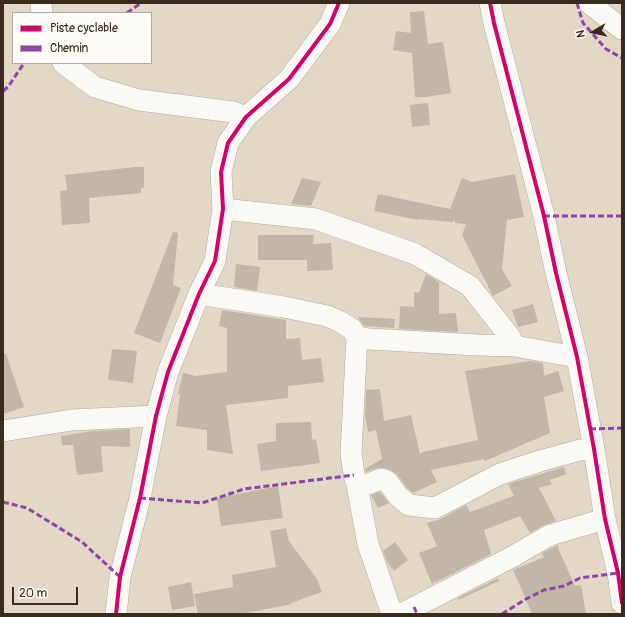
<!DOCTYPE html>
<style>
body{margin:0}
#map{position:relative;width:625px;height:617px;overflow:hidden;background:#e2d8c5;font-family:Pangolin,sans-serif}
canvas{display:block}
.frame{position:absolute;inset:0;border:4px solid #3b2a1e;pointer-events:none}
.legend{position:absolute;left:12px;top:12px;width:140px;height:52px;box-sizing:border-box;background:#fdfcf7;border:1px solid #afa8a0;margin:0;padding:5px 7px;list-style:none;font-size:12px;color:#3b2a1e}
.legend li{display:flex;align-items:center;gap:8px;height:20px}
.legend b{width:20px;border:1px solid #afa8a0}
.north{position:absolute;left:573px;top:12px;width:40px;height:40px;-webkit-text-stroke:3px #fdfcf7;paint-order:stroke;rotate:261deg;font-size:11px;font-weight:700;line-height:16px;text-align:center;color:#3b2a1e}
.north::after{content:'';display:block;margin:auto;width:14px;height:18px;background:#3b2a1e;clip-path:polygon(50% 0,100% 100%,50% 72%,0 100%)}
.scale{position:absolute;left:12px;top:587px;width:66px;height:18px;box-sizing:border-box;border:2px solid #3b2a1e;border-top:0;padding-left:5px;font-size:12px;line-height:14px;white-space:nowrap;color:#3b2a1e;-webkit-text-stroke:3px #fdfcf7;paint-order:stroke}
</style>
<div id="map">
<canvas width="625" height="617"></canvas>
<div class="frame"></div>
<ul class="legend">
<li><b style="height:5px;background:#d6006c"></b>Piste cyclable</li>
<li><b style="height:5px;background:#8e44ad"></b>Chemin</li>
</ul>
<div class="north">N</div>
<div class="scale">20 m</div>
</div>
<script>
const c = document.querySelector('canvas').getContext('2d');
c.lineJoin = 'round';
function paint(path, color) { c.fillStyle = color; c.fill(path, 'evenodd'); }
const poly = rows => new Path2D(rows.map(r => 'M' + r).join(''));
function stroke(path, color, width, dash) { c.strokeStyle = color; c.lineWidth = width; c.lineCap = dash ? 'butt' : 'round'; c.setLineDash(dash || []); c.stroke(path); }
paint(poly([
 [424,11,428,44,443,42,451,93,426,97,415,97,412,53,393,50,396,31,411,33,410,12],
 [428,103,430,125,412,127,410,105],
 [135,167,144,167,144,188,141,188,141,193,89,198,90,223,62,225,60,191,67,190,65,175],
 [515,174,524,217,507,220,502,269,512,286,493,296,462,235,466,224,455,223,454,219,453,222,418,219,418,220,374,211,378,194,450,209,462,178,472,182],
 [302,178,321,182,311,206,291,204],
 [173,232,178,233,173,285,181,288,160,343,134,333],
 [258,235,314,235,313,244,331,243,333,270,307,271,307,260,258,260],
 [236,264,260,267,257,291,234,287],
 [426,274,439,282,439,314,456,313,458,332,399,329,400,306,414,307,414,292,419,293],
 [533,304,538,322,518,327,512,310],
 [222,310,286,320,286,339,300,338,302,360,321,358,324,382,289,386,288,386,288,398,226,405,233,454,207,450,207,430,176,426,180,394,178,394,183,373,195,376,227,372,227,328,219,326],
 [359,317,395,319,394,328,364,326,359,319],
 [112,349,137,351,133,383,108,380],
 [3,354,6,354,24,407,3,414],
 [530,361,543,363,544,376,558,371,564,391,544,397,550,433,485,461,484,459,431,470,437,482,413,493,407,488,397,474,391,470,384,468,377,468,366,472,365,469,382,459,376,430,368,432,365,415,366,390,380,389,384,421,411,415,420,454,423,452,478,440,465,371],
 [311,422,312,440,316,439,320,463,261,471,257,444,276,441,276,423],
 [130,429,130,447,101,446,103,472,77,475,73,445,62,445,61,436,93,431],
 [564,467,566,474,550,480,552,484,539,488,556,521,544,525,530,533,520,516,484,530,491,554,432,584,419,553,437,546,427,523,441,519,466,505,470,512,514,496,508,484],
 [278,486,283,518,221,526,217,498],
 [380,492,389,503,378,508,371,495],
 [286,528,289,541,317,579,322,592,291,603,292,604,240,614,198,614,194,594,233,587,232,575,276,567,270,531],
 [395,542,408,560,394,571,387,562,383,551],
 [558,545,559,547,558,548,575,586,581,585,586,614,532,614,524,595,513,570,544,557,542,553],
 [498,578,499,581,458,600,458,598],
 [191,582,195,606,172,610,168,587]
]), '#c2b7a6');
const minor = poly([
 [41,3,42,13],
 [490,3,494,23,544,216,556,273,577,357,594,449,605,519,618,573,622,603],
 [589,3,622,29],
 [63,63,95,87,139,100,233,112,246,117],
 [223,209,316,219,415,254,470,286,510,337,514,346],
 [199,294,284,307,327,316,339,321,352,329,357,337,369,339,477,345,514,346,577,357],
 [357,337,351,453,354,475,357,485,368,484,381,479,387,481,398,496,409,505,435,508,500,474,540,461,580,450,594,449],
 [3,431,72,420,156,416],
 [357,485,368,544,392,614],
 [116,614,120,577,140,498,156,416,168,372,199,294,215,261,223,209,221,172,228,143,246,117,289,79,330,24,339,3],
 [401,614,510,558,550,535,605,519]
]);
stroke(minor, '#b0a89b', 22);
stroke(minor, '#fbf9f6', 21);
stroke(poly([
 [577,3,583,23,606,49,622,58],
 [127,13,141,3],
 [3,91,8,87,24,63],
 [544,216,622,216],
 [590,429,622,428],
 [140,498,202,503,244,489,354,475],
 [3,502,27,508,82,542,120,577],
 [414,607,417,614],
 [502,614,526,599,544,590,564,586,580,578,618,573]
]), '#8e44ad', 3, [6, 3]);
stroke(poly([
 [490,3,494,23,544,216,556,273,577,357,594,449,605,519,618,573,622,603],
 [116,614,120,577,140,498,156,416,168,372,199,294,215,261,223,209,221,172,228,143,246,117,289,79,330,24,339,3]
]), '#d6006c', 4);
</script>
